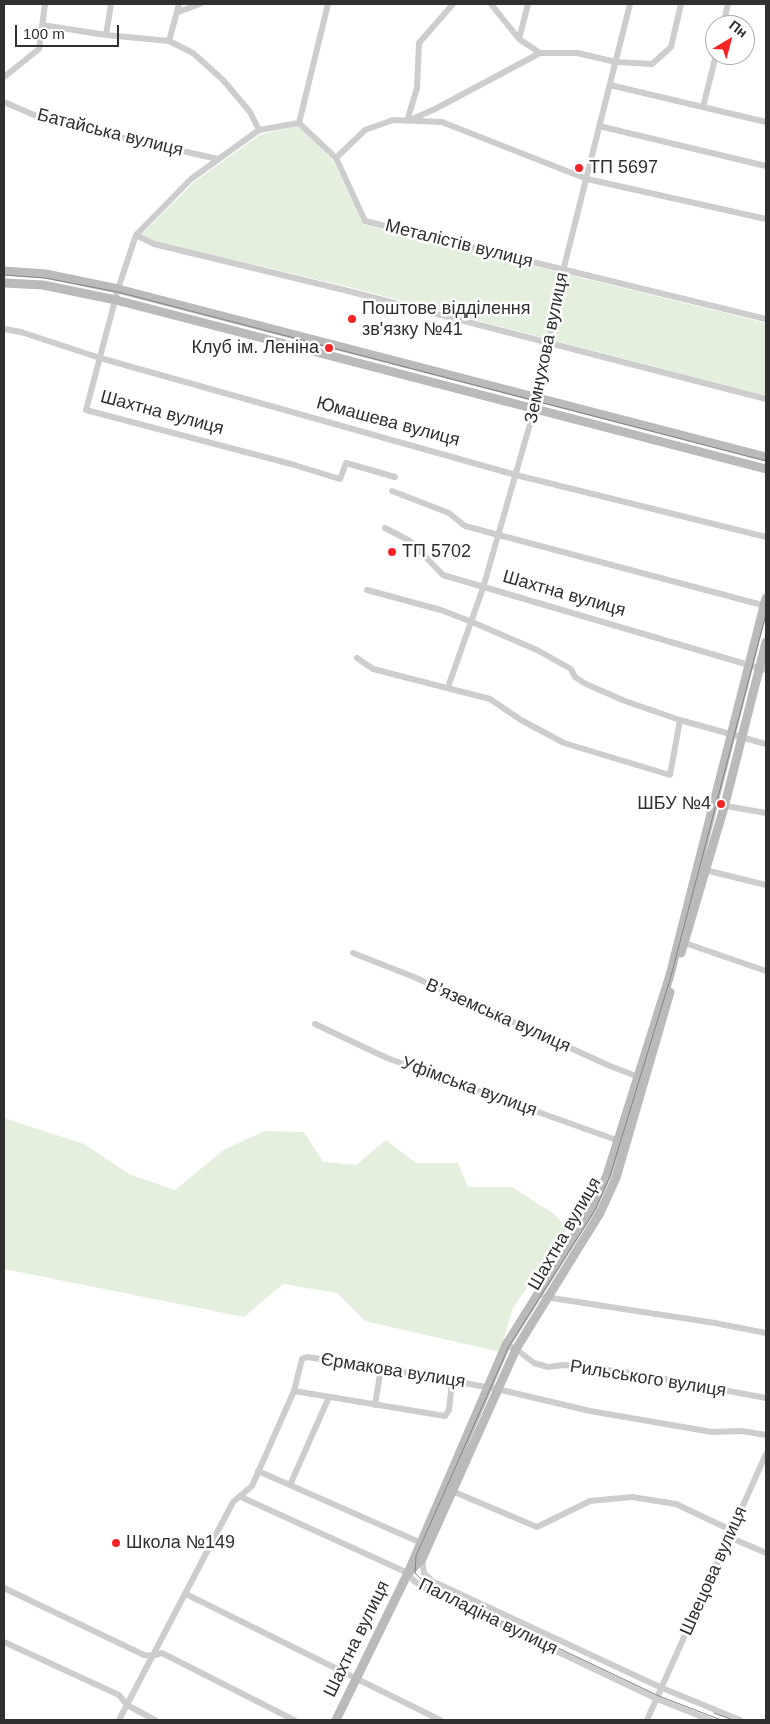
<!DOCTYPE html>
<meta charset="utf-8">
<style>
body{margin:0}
#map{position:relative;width:770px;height:1724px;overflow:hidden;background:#fff;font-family:Helvetica,sans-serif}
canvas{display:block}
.frame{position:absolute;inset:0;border:5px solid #303030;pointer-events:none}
.north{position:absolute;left:705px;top:15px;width:50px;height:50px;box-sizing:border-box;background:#fff;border:1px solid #acacac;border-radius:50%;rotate:37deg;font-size:14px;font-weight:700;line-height:20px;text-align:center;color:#303030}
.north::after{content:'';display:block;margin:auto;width:18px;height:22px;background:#f72325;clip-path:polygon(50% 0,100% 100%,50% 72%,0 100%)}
.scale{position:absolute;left:15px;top:25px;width:104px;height:22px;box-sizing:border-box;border:2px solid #303030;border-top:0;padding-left:6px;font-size:15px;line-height:18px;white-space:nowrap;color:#303030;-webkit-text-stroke:4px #fff;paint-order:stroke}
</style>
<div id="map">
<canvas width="770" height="1724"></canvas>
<div class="frame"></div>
<div class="north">Пн</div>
<div class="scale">100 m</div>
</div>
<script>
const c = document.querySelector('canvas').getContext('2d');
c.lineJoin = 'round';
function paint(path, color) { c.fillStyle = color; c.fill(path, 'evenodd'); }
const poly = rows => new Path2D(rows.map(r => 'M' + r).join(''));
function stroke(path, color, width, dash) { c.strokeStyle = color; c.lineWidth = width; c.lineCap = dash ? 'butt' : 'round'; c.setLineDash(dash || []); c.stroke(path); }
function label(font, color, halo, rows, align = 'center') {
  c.font = font + ' Helvetica,sans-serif'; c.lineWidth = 5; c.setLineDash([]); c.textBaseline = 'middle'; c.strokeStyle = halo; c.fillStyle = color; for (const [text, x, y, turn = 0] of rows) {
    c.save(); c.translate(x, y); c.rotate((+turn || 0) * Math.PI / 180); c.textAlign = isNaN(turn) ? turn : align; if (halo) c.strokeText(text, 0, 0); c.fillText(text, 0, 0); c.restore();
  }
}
paint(poly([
 [298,126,333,160,363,224,766,323,766,396,345,286,156,242,142,234,194,182,261,134],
 [4,1118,84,1144,129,1174,175,1190,225,1149,265,1131,304,1132,323,1162,356,1165,386,1140,416,1163,458,1163,468,1187,512,1187,554,1214,568,1229,513,1308,500,1352,365,1321,337,1293,283,1284,244,1317,4,1269]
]), '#e5efdd');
stroke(poly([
 [491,4,519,39],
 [528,4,519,39,540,53],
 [178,12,200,4],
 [42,25,106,35,169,41,193,53,223,80,250,112,259,130],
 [723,25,728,4],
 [106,35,111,4],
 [169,41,179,4],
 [4,77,39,49,45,4],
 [610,85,766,122],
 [4,102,48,121,218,159],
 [703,107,716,55],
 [407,121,417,88,419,43,453,4],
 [408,121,435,109,540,53,577,53,616,62,652,64,671,47,681,4],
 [299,123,328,4],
 [599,126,766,166],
 [336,158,365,130,393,120,442,122,587,179,766,219],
 [136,235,154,244,344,290,766,399],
 [4,329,21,332,100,358,516,475,766,537],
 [395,477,346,463,340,479,291,464,86,410,118,289,136,235,191,179,259,130,299,123,336,158,365,221,766,319],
 [392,491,449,513,465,526,766,606],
 [385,528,410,541,443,575,766,670],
 [367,590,441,610,472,622,537,650,571,669,575,677,586,684,625,701,680,720,766,744],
 [357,658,373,669,490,699,521,720,564,743,670,775,680,720],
 [448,687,483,588,534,410,563,271,630,4],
 [715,804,766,813],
 [705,870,766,885],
 [682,942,766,971],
 [353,953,414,977,610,1066,641,1078],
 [315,1024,387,1058,622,1142],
 [545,1297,715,1323,766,1333],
 [506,1345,516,1349,534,1363,548,1367,564,1365,632,1373,766,1398],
 [294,1391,445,1416,449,1410,452,1381],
 [375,1405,381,1368],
 [258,1471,419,1542],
 [290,1485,329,1397],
 [452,1491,537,1527,590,1501,632,1497,676,1504,731,1530],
 [241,1497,408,1573,414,1581,428,1590,657,1699,710,1720],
 [729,1537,766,1553],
 [422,1559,424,1573,432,1581,662,1688,740,1720],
 [4,1588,144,1655,153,1656,162,1653,294,1720],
 [186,1594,440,1720],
 [4,1642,119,1695,127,1705,155,1720],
 [119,1720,233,1502,252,1486,294,1391,302,1359,307,1357,381,1368,497,1389,590,1411,712,1432,742,1431,766,1435],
 [647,1720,766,1454]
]), '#cdcdcd', 6);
stroke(poly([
 [4,271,46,274,118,289,766,457],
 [4,283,43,285,116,300,766,469],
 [681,953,725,804,766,642],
 [410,1571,422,1559,516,1349,600,1213,616,1178,670,992],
 [336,1720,408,1573,506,1345,592,1208,607,1175,670,975,766,598]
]), '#bababa', 9);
stroke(poly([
 [4,275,45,278,118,292,766,461],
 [714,1713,733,1720],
 [721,1720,659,1696,428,1586,415,1573,416,1556,509,1346,595,1210,610,1176,671,976,766,614]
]), '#858585', 1);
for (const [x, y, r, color] of [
 [579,168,5,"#f72325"],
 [352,319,5,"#f72325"],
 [329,348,5,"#f72325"],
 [392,552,5,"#f72325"],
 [721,804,5,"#f72325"],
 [116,1543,5,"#f72325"]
]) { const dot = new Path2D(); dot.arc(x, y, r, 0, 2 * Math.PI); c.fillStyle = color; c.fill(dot); stroke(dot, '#fff', 2); }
label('18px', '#303030', '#fff', [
 ["Батайська вулиця",110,133,14],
 ["Металістів вулиця",459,244,14],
 ["Земнухова вулиця",547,348,-78],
 ["Шахтна вулиця",162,413,15],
 ["Юмашева вулиця",388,422,15],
 ["Шахтна вулиця",564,594,16],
 ["В’яземська вулиця",498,1016,24],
 ["Уфімська вулиця",469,1087,20],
 ["Шахтна вулиця",565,1234,-60],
 ["Єрмакова вулиця",393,1371,9],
 ["Рильського вулиця",648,1379,9],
 ["Швецова вулиця",714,1571,-66],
 ["Палладіна вулиця",488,1617,26],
 ["Шахтна вулиця",357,1639,-64]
]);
label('18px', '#303030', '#fff', [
 ["ТП 5697",589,168],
 ["Поштове відділення",362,309],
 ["зв'язку №41",362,330],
 ["Клуб ім. Леніна",319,348,"right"],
 ["ТП 5702",402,552],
 ["ШБУ №4",711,804,"right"],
 ["Школа №149",126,1543]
], 'left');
</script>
